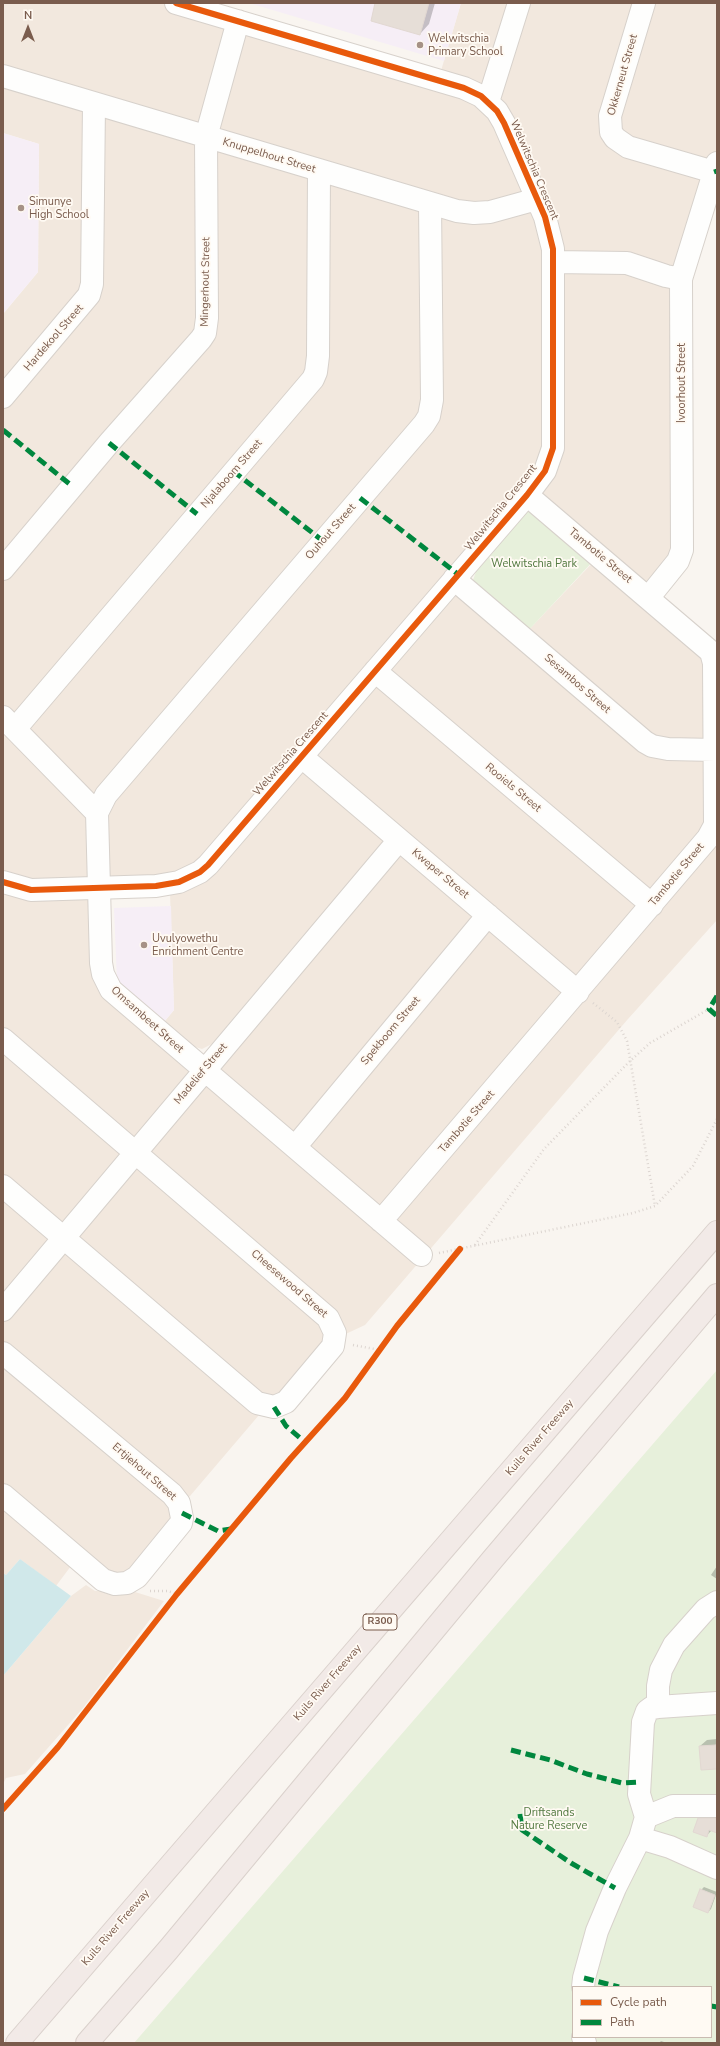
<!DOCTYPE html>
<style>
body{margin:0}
#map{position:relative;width:720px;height:2046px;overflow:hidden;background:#f9f5f0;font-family:"Nunito Sans",sans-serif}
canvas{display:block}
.frame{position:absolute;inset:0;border:4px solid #7a5c4d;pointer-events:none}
.legend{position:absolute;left:572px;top:1986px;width:140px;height:52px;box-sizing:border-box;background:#fffaf3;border:1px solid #cabbb1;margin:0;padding:5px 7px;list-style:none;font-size:12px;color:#7a5c4d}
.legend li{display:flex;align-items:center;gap:8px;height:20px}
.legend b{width:20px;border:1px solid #cabbb1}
.north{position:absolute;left:8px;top:8px;width:40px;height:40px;-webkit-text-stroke:3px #fffaf3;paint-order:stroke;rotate:0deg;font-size:11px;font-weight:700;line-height:16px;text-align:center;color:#7a5c4d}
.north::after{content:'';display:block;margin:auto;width:14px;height:18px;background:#7a5c4d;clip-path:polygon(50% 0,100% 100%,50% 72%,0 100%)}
</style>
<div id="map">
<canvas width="720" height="2046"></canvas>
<div class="frame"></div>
<ul class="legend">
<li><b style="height:5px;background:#e8590c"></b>Cycle path</li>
<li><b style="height:5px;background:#00873e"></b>Path</li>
</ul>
<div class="north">N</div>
</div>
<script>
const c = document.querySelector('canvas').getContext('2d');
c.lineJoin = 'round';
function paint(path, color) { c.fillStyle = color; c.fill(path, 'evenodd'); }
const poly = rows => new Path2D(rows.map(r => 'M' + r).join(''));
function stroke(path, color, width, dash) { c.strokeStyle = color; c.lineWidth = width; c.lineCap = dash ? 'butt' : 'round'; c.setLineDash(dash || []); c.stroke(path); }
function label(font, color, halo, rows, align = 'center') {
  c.font = font + ' "Nunito Sans",sans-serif'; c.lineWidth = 3.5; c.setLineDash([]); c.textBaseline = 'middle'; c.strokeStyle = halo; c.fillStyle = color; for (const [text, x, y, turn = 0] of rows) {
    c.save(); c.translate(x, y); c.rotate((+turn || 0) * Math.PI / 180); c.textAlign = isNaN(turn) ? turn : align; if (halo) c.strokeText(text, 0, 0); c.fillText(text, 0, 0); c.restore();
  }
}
paint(poly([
 [3,3,174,3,438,81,461,3,717,3,717,161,680,280,682,550,648,597,707,648,717,834,717,920,628,1019,365,1325,337,1338,265,1408,190,1496,179,1504,181,1509,121,1584,3,1494,3,314,38,272,39,144,3,133],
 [527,494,599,556,521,638,454,579],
 [199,872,170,893,174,1010,164,1022,192,1046,202,1049,212,1044,307,931,316,938,203,1070,100,963,100,887],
 [3,1505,74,1562,56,1586,20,1559,6,1575,3,1573],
 [86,1585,95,1591,135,1592,164,1601,83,1708,25,1774,6,1778,3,1784,3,1676,71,1596]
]), '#f2e8de');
paint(poly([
 [249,3,461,3,444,61],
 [3,133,39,144,38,272,3,314],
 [171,906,174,1010,164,1022,117,982,114,908]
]), '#f6eef6');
paint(poly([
 [530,511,596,558,526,633,474,584,473,580,477,569,523,513],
 [717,1370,717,2043,134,2043],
 [573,1987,711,1987,711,2037,573,2037]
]), '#e7f0db');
paint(poly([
 [20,1559,71,1596,3,1676,3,1573,6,1575]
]), '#d0e8ea');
paint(poly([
 [376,3,435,3,429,24,420,34],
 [717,1566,717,1579,711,1575],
 [717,1739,717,1768,702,1769,700,1746,707,1740],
 [706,1813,717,1813,717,1832,712,1830,706,1836,699,1819],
 [704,1887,717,1892,711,1909,708,1912,701,1890],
 [661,2041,667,2043,659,2043]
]), '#0003');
const building = poly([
 [375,3,429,3,420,35,371,21,375,3],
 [716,1745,717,1769,701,1770,699,1746,716,1745],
 [698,1818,717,1818,717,1833,709,1830,707,1837,693,1832,698,1818],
 [700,1889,715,1895,708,1913,693,1907,700,1889]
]);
paint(building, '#e6ded7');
stroke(building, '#e2d8d2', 1);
const minor = poly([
 [644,3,610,116,611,132,615,138,628,147,714,172],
 [3,76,457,211,474,213,490,212,537,199],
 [488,102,519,3],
 [554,262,627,263,666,276,681,279],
 [3,397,89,295,92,284,94,104],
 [3,569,109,443,201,339,205,333,207,318,206,137,238,21],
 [454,579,645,742,652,746,668,749,715,750],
 [649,597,678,561,682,550,681,279,717,163],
 [375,671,652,905],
 [3,717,97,813,101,963,103,974,111,990,421,1255],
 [15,729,313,379,316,372,318,356,319,170],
 [302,757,578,992],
 [97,813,106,795,424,424,429,416,432,400,430,203],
 [3,882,31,890,156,886,179,882,200,872,208,865,527,495,545,471,553,448,553,249,545,217,504,123,497,111,481,96,464,88,176,3],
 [3,1039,328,1318,335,1333,333,1346,286,1402,274,1407,257,1403,3,1186],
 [295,1147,488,915],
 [381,1221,708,838,715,825,714,663,711,652,527,495],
 [3,1310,399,840],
 [3,1353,172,1494,179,1503,182,1518,181,1523,137,1577,127,1583,115,1584,103,1580,3,1495],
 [717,1602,706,1609,674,1645,661,1670,658,1686,658,1707,717,1703],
 [646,1817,673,1806,717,1806],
 [640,1838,670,1847,717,1868],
 [583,1987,584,1978,597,1931,615,1888,640,1838,646,1817,639,1794,643,1722,647,1711,651,1708,658,1707],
 [583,2037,585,2043]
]);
const highway = poly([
 [17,2043,717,1232],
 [87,2043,168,1950,492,1560,717,1295]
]);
stroke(minor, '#d7d1cb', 24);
stroke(highway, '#dad1cc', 24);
stroke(poly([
 [593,1003,617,1022,627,1041,655,1206],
 [475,1245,544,1149,629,1062,650,1043,709,1009],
 [439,1253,633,1213,655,1206,693,1166,717,1119],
 [353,1345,380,1350],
 [150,1591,168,1591,177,1594]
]), '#dcd5d0', 2.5, [1, 3]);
stroke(minor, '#fefefd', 22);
stroke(highway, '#f2eae7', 22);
stroke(poly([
 [714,172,717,171],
 [3,430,72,486],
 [109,443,197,514],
 [233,471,323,541],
 [360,498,459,575],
 [717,996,709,1009,717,1016],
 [274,1407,286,1426,305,1442],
 [182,1513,218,1531,231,1529],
 [511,1750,550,1760,587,1774,622,1783,639,1782],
 [520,1814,522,1830,571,1863,615,1888],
 [584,1978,619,1987],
 [711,2006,717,2007]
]), '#00873e', 5, [10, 5]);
stroke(poly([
 [3,882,31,890,156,886,179,882,200,872,208,865,527,495,545,471,553,448,553,249,545,217,504,123,497,111,481,96,464,88,176,3],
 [3,1809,58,1747,177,1594,291,1458,345,1398,397,1326,460,1249]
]), '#e8590c', 6);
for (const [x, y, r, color] of [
 [420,45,4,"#a69286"],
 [21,208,4,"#a69286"],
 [144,945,4,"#a69286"]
]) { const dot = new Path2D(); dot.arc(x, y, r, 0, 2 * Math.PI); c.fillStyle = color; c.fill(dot); stroke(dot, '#fffaf3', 1.5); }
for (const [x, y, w] of [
 [380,1622,34]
]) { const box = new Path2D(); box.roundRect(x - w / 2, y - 8, w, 16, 3); c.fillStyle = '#fffaf3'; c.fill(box); stroke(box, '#7a5c4d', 1); }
label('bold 10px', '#7a5c4d', null, [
 ["R300",380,1622]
]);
label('11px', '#7a5c4d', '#fffaf3', [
 ["Welwitschia",428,39],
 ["Primary School",428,52],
 ["Simunye",29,202],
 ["High School",29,215],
 ["Uvulyowethu",152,939],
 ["Enrichment Centre",152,952]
], 'left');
label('11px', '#7a5c4d', '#fffaf3', [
 ["Okkerneut Street",623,75,-74],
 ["Knuppelhout Street",269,156,17],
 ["Welwitschia Crescent",534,170,67],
 ["Mingerhout Street",206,282,-89],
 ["Hardekool Street",54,338,-49],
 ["Ivoorhout Street",682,383,-90],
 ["Njalaboom Street",232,474,-49],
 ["Welwitschia Crescent",501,508,-51],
 ["Ouhout Street",331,532,-49],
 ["Tambotie Street",600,556,40],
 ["Sesambos Street",577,684,41],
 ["Welwitschia Crescent",291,754,-49],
 ["Rooiels Street",513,788,40],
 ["Kweper Street",440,874,40],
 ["Tambotie Street",677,875,-50],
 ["Omsambeet Street",147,1020,42],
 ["Spekboom Street",391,1031,-50],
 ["Madelief Street",201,1074,-50],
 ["Tambotie Street",467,1122,-49],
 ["Cheesewood Street",289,1284,41],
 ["Kuils River Freeway",540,1438,-49],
 ["Ertjiehout Street",144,1472,41],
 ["Kuils River Freeway",328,1683,-49],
 ["Kuils River Freeway",116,1928,-49]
]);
label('11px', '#537a41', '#fffaf3', [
 ["Welwitschia Park",534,564],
 ["Driftsands",549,1813],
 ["Nature Reserve",549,1826]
]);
</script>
